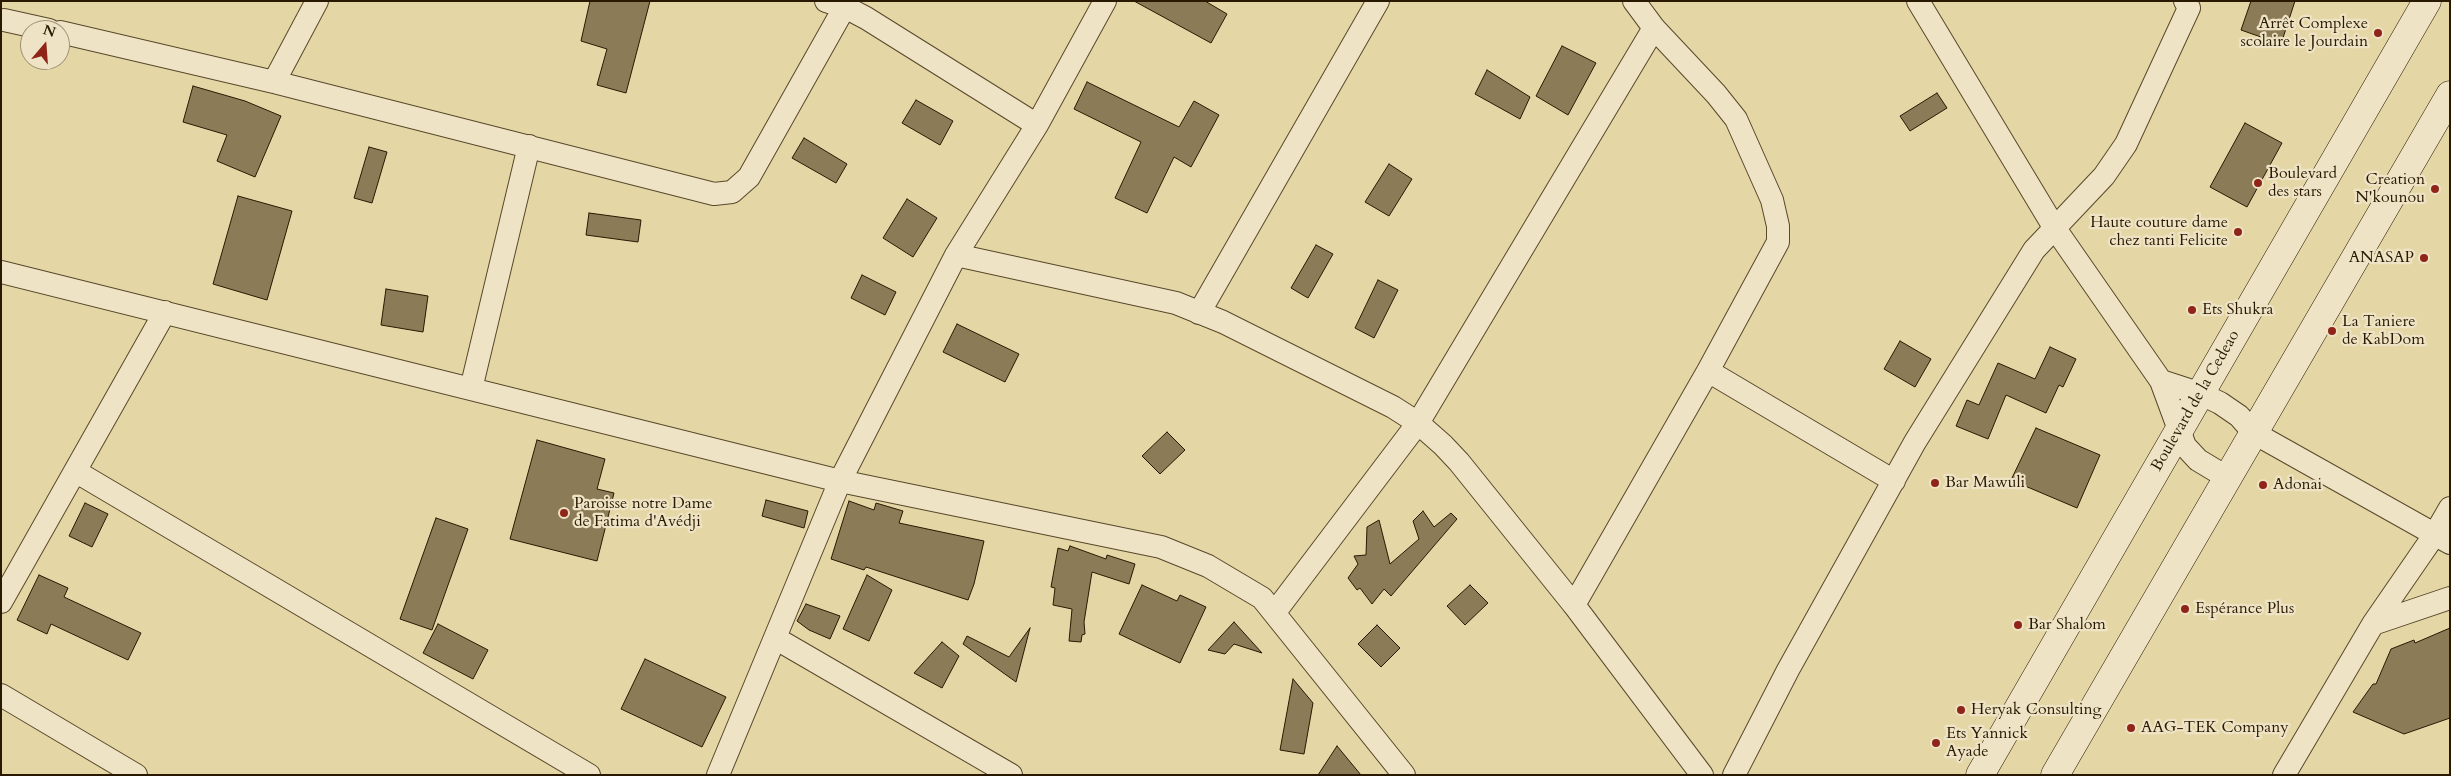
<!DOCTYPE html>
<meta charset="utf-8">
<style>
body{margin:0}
#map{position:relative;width:2451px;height:776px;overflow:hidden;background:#e5d6a6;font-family:Cardo,serif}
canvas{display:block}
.frame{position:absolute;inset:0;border:2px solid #291901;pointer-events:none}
.north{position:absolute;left:20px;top:20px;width:50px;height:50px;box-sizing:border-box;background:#eee4c5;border:1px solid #9f9377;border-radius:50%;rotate:18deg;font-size:14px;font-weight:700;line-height:20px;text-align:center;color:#291901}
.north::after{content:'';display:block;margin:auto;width:18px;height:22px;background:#8f2418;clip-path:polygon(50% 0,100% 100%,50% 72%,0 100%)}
</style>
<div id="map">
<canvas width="2451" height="776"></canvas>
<div class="frame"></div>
<div class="north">N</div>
</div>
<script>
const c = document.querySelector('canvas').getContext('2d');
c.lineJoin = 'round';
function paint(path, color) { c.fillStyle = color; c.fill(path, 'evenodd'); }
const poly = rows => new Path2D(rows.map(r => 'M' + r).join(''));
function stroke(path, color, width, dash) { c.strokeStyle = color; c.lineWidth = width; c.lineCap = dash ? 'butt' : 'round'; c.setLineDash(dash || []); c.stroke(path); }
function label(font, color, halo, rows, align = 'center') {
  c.font = font + ' Cardo,serif'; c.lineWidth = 4.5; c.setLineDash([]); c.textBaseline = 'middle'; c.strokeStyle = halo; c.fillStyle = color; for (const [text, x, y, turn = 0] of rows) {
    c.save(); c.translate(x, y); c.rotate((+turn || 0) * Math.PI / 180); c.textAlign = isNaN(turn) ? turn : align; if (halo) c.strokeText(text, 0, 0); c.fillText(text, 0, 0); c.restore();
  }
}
const building = poly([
 [590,1,650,1,626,93,597,85,607,49,581,41,590,1],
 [1134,1,1205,1,1227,14,1211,43,1134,1],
 [2251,1,2295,1,2281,44,2241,30,2251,1],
 [1562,46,1596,63,1568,115,1536,96,1562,46],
 [1487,70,1530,97,1520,119,1475,94,1487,70],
 [1087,82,1179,127,1194,101,1219,115,1191,167,1174,157,1147,213,1115,198,1141,142,1074,109,1087,82],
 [193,86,245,101,281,116,255,177,217,161,227,135,183,122,193,86],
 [1937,93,1947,108,1910,131,1900,116,1937,93],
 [916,100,953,121,940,145,902,123,916,100],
 [2245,123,2282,143,2247,207,2210,187,2245,123],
 [804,138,847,164,836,183,792,158,804,138],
 [369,147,387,152,372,203,354,198,369,147],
 [1389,164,1412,179,1389,216,1365,202,1389,164],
 [238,196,292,211,267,300,213,284,238,196],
 [907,199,937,218,913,257,883,238,907,199],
 [589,213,641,220,638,242,586,235,589,213],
 [1316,245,1333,254,1308,298,1291,288,1316,245],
 [862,275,896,292,885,315,851,298,862,275],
 [1378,280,1398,290,1374,338,1355,328,1378,280],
 [386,289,428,296,423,332,381,325,386,289],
 [957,324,1019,354,1005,382,943,352,957,324],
 [1900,341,1931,359,1915,387,1884,369,1900,341],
 [2050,347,2076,359,2063,387,2059,385,2046,413,2006,395,1988,439,1956,426,1967,400,1979,405,1998,363,2035,379,2050,347],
 [2036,428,2100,455,2077,508,2011,480,2036,428],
 [1167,432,1185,450,1160,474,1142,456,1167,432],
 [537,440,605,459,597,489,614,493,597,561,510,539,537,440],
 [766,500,808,511,804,528,762,516,766,500],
 [849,501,874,510,876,503,903,511,899,523,984,541,974,584,968,600,866,567,864,570,831,559,849,501],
 [85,503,108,514,92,547,69,536,85,503],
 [1423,511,1434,527,1451,513,1457,519,1391,596,1384,589,1372,604,1360,588,1357,590,1348,578,1358,564,1354,556,1366,555,1367,527,1379,520,1390,564,1419,539,1413,521,1423,511],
 [436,518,468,529,432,630,400,619,436,518],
 [1070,546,1106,559,1107,555,1135,564,1129,584,1092,572,1084,622,1085,634,1082,635,1081,642,1069,641,1072,609,1053,605,1055,588,1051,587,1058,548,1068,551,1070,546],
 [39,575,68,588,64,597,141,633,128,660,51,624,47,634,17,620,39,575],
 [867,575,892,590,869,641,843,629,867,575],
 [1142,585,1177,601,1180,595,1206,607,1180,663,1119,634,1142,585],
 [1470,585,1488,603,1465,625,1447,606,1470,585],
 [806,604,840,616,830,639,809,630,797,621,806,604],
 [1234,622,1262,653,1234,644,1225,654,1208,650,1234,622],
 [438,624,488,650,473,679,423,653,438,624],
 [1377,625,1400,648,1381,667,1358,644,1377,625],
 [1030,628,1016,682,963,644,967,636,1009,657,1030,628],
 [2450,628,2450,718,2404,734,2353,712,2373,684,2376,684,2391,649,2414,640,2415,643,2450,628],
 [942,642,959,656,942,688,914,673,942,642],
 [645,659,726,697,702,747,621,709,645,659],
 [1293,679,1313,703,1304,754,1280,750,1293,679],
 [1337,746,1361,775,1318,775,1337,746]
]);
paint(building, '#8b7b57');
stroke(building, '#291901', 1);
const minor = poly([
 [826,1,845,7,866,18,1037,125],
 [1918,1,2054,227,2161,381,2185,446,2198,460,2228,478],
 [4,20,49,30],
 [60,32,274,82,714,194,732,192,749,177,848,1],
 [274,82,317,1],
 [956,255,1176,303,1223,322,1393,407,1418,423,1443,445,1459,462,1574,605,1702,775],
 [1,272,840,481,1161,547,1208,566,1262,598,1404,775],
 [1199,313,1378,1],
 [1708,371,1894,481],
 [2161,381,2201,394,2220,403,2239,416,2254,433,2450,543],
 [471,389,529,146],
 [75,471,589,775],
 [1,602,165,312],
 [1574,605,1708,371,1778,242,1778,226,1772,200,1736,119,1716,94,1654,28,1634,1],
 [1275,612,1418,423,1654,28],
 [2373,624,2435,534,2450,508],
 [775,638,1011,775],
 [1,695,136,775],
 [718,775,840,481,956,255,1037,125,1105,1],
 [1734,775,1788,670,1915,442,2034,250,2104,176,2126,144,2189,8,2185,1],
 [2284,775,2373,624,2450,598]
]);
const secondary = poly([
 [1980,775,2427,1],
 [2055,775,2450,95]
]);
stroke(minor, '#58482a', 24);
stroke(secondary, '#291901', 29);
stroke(minor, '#eee4c5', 22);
stroke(secondary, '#eee4c5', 28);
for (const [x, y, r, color] of [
 [2378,33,5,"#8f2418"],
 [2258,183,5,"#8f2418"],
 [2435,189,5,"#8f2418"],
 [2238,232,5,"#8f2418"],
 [2424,258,5,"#8f2418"],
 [2192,310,5,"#8f2418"],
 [2332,331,5,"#8f2418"],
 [1935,483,5,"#8f2418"],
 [2263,485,5,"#8f2418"],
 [564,513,5,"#8f2418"],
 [2185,609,5,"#8f2418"],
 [2018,625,5,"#8f2418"],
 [1961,710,5,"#8f2418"],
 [2131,728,5,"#8f2418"],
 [1936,743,5,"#8f2418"]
]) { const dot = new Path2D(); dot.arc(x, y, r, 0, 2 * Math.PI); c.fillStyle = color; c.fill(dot); stroke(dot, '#eee4c5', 2); }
label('16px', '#291901', '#eee4c5', [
 ["Arrêt Complexe",2368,24,"right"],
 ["scolaire le Jourdain",2368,42,"right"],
 ["Boulevard",2268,174],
 ["des stars",2268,192],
 ["Creation",2425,180,"right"],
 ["N'kounou",2425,198,"right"],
 ["Haute couture dame",2228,223,"right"],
 ["chez tanti Felicite",2228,241,"right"],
 ["ANASAP",2414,258,"right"],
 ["Ets Shukra",2202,310],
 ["La Taniere",2342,322],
 ["de KabDom",2342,340],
 ["Bar Mawuli",1945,483],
 ["Adonai",2273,485],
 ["Paroisse notre Dame",574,504],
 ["de Fatima d'Avédji",574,522],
 ["Espérance Plus",2195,609],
 ["Bar Shalom",2028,625],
 ["Heryak Consulting",1971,710],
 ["AAG-TEK Company",2141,728],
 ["Ets Yannick",1946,734],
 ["Ayade",1946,752]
], 'left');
label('16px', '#291901', '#eee4c5', [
 ["Boulevard de la Cedeao",2196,401,-60]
]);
</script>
